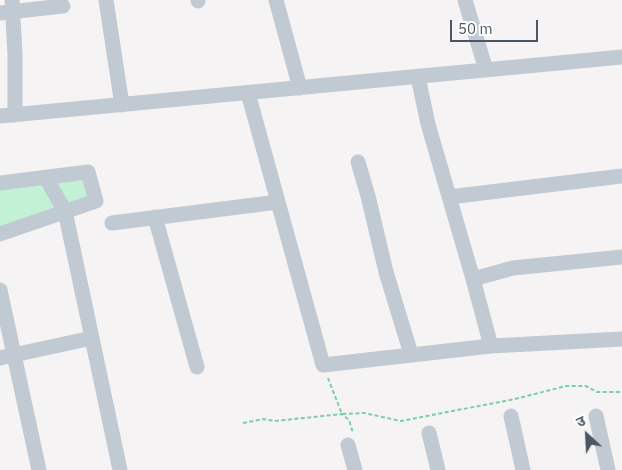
<!DOCTYPE html>
<meta charset="utf-8">
<style>
body{margin:0}
#map{position:relative;width:622px;height:470px;overflow:hidden;background:#f5f3f3;font-family:"IBM Plex Sans","Noto Sans Devanagari",sans-serif}
canvas{display:block}
.north{position:absolute;left:562px;top:410px;width:50px;height:50px;-webkit-text-stroke:4px #fff;paint-order:stroke;rotate:335deg;font-size:14px;font-weight:700;line-height:20px;text-align:center;color:#4a5661}
.north::after{content:'';display:block;margin:auto;width:18px;height:22px;background:#4a5661;clip-path:polygon(50% 0,100% 100%,50% 72%,0 100%)}
.scale{position:absolute;left:450px;top:20px;width:88px;height:22px;box-sizing:border-box;border:2px solid #4a5661;border-top:0;padding-left:6px;font-size:15px;line-height:18px;white-space:nowrap;color:#4a5661;-webkit-text-stroke:4px #fff;paint-order:stroke}
</style>
<div id="map">
<canvas width="622" height="470"></canvas>
<div class="north">उ</div>
<div class="scale">50 m</div>
</div>
<script>
const c = document.querySelector('canvas').getContext('2d');
c.lineJoin = 'round';
function paint(path, color) { c.fillStyle = color; c.fill(path, 'evenodd'); }
const poly = rows => new Path2D(rows.map(r => 'M' + r).join(''));
function stroke(path, color, width, dash) { c.strokeStyle = color; c.lineWidth = width; c.lineCap = dash ? 'butt' : 'round'; c.setLineDash(dash || []); c.stroke(path); }
paint(poly([
 [85,176,91,201,0,230,0,186]
]), '#c3f1d5');
stroke(poly([
 [328,378,342,414,364,413,401,421,515,399,566,386,586,386,597,392,622,392],
 [243,423,263,419,275,421,342,414,349,420,353,433]
]), '#7ad0a6', 2, [4, 2.5]);
stroke(poly([
 [12,0,15,55,15,115],
 [106,0,122,105],
 [198,0,198,1],
 [276,0,300,88],
 [465,0,486,70],
 [0,13,63,6],
 [418,77,428,124,473,279,491,346],
 [248,93,323,365,491,346,622,339],
 [0,116,622,57],
 [358,162,368,196,386,272,411,354],
 [46,178,65,211,120,470],
 [0,183,88,172,96,201,0,234],
 [449,197,622,176],
 [155,217,197,367],
 [112,223,278,202],
 [473,279,513,268,622,257],
 [0,290,39,470],
 [0,358,92,338],
 [511,416,523,470],
 [596,416,608,470],
 [429,433,438,470],
 [348,445,355,470]
]), '#c1cad2', 15);
</script>
